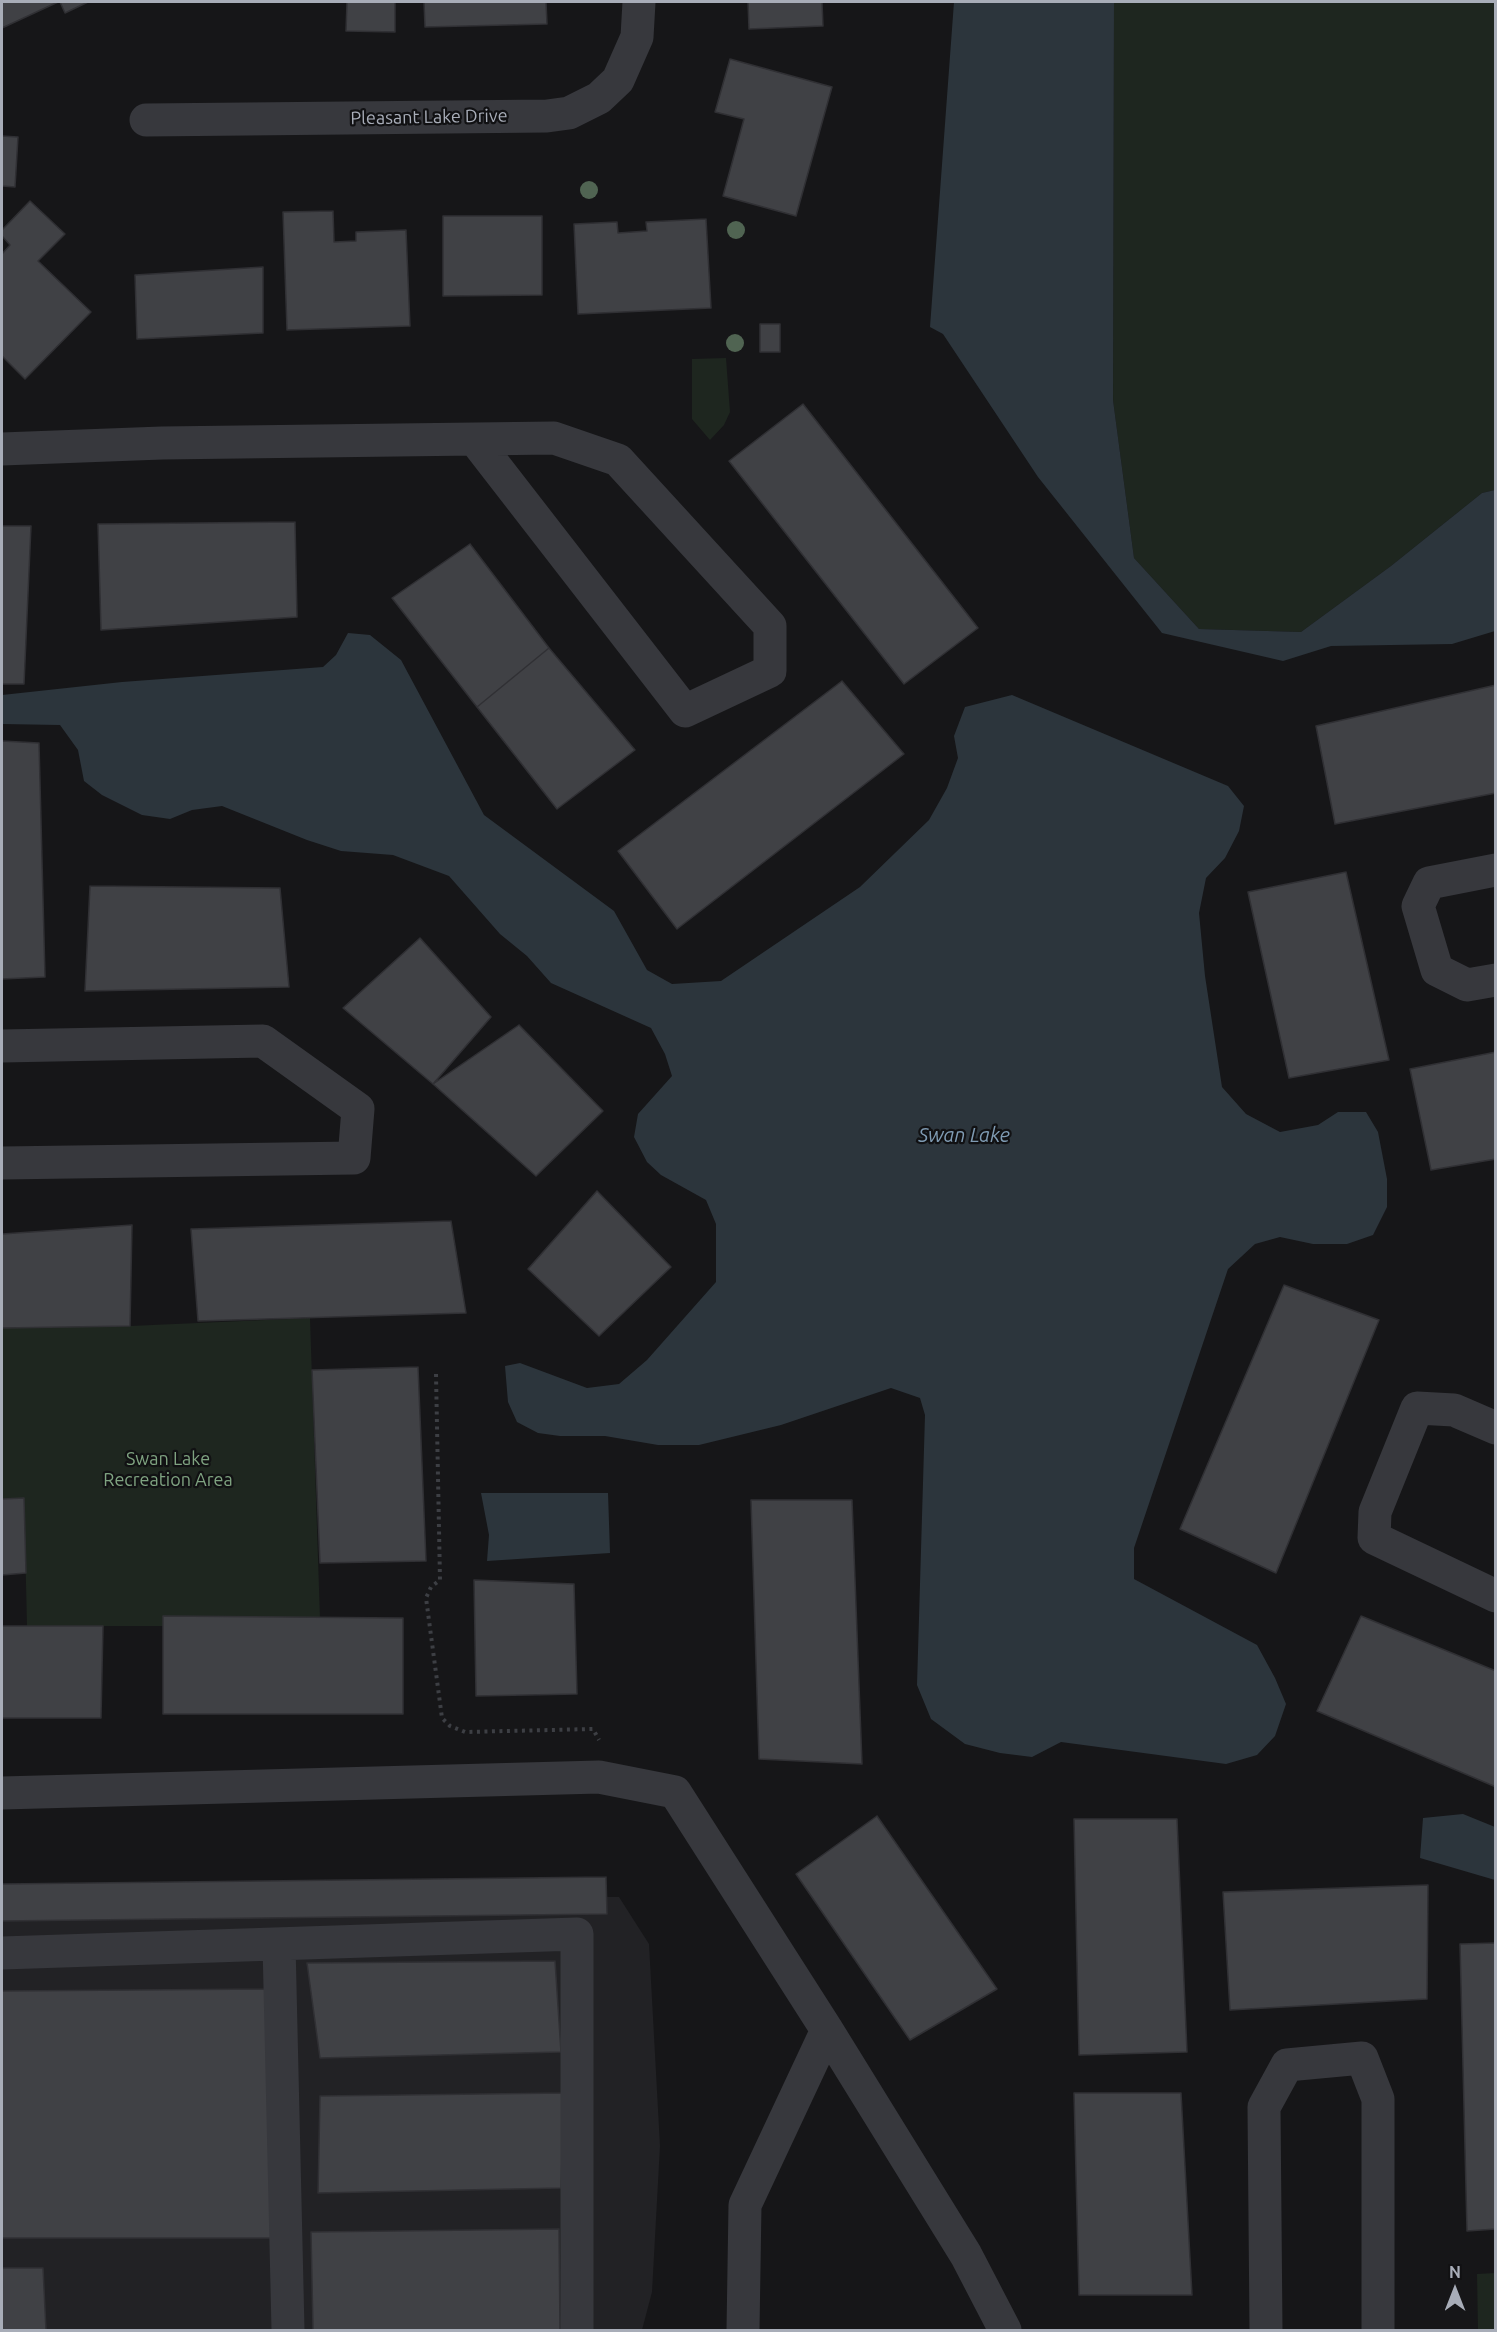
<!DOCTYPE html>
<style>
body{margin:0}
#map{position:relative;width:1497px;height:2332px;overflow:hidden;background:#161618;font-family:Ubuntu,sans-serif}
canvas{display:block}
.frame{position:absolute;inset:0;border:3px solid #a8adb8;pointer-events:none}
.north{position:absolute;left:1425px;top:2260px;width:60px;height:60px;-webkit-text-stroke:4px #111113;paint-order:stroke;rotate:0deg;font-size:16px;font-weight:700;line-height:24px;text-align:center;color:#a8adb8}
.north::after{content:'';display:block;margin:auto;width:21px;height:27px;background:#a8adb8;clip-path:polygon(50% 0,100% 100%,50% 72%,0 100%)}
</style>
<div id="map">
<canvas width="1497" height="2332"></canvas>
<div class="frame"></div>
<div class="north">N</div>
</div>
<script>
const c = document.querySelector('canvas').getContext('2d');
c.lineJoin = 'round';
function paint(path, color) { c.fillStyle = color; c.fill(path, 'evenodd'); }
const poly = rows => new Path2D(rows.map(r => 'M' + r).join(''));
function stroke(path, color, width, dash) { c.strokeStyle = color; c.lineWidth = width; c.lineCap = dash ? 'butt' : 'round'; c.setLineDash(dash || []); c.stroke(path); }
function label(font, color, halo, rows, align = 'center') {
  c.font = font + ' Ubuntu,sans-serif'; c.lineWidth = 4.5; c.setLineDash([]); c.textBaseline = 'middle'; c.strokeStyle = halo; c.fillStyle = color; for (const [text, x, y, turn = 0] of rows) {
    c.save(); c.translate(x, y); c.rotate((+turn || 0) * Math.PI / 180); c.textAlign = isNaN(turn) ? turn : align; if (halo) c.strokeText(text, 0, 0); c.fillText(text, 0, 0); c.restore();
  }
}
paint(poly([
 [2,1897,619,1897,649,1944,660,2146,652,2292,642,2330,2,2330]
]), '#222225');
paint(poly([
 [1114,2,1495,2,1495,490,1482,493,1391,566,1301,632,1199,629,1134,558,1113,400],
 [726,358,730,412,724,425,710,440,692,419,692,359],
 [310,1318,320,1618,164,1616,163,1626,27,1626,24,1498,2,1499,2,1328,130,1326],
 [1495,2273,1495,2330,1478,2330,1477,2274]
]), '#1e261f');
paint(poly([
 [954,2,1114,2,1113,400,1134,558,1199,629,1301,632,1391,566,1482,493,1495,490,1495,631,1452,644,1331,646,1283,661,1162,633,1038,477,943,334,930,327],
 [348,633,370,635,401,660,484,815,614,911,647,970,672,984,721,981,860,887,929,820,947,788,958,758,954,736,965,707,1012,695,1228,786,1244,806,1239,831,1225,858,1206,878,1199,913,1205,976,1222,1087,1246,1114,1280,1132,1318,1125,1338,1112,1366,1112,1378,1132,1387,1179,1387,1207,1373,1235,1347,1244,1313,1244,1280,1237,1255,1244,1228,1269,1134,1548,1134,1579,1257,1645,1275,1678,1286,1704,1275,1736,1257,1755,1226,1764,1061,1742,1032,1757,1000,1753,965,1744,931,1719,917,1685,925,1415,920,1398,891,1388,781,1425,699,1445,658,1445,605,1436,560,1436,538,1433,517,1422,508,1402,505,1366,520,1363,587,1388,619,1384,647,1360,716,1282,716,1224,706,1200,661,1175,647,1162,634,1137,638,1114,672,1076,665,1054,651,1028,551,983,527,956,500,934,449,876,393,855,341,851,307,840,222,806,192,810,170,819,142,815,102,795,84,781,78,750,60,725,2,724,2,695,122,682,323,667,336,655],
 [481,1493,608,1493,610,1553,487,1561,489,1535],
 [1463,1814,1495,1827,1495,1880,1420,1858,1423,1818]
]), '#2c353c');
const building = poly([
 [2,2,58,2,2,28,2,2],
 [60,2,88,2,65,13,60,2],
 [347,2,395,2,395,32,346,31,347,2],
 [424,2,546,2,547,24,425,27,424,2],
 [748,2,822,2,823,26,749,29,748,2],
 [730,59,832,87,796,216,723,196,744,119,715,112,730,59],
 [2,136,18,137,15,187,2,186,2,136],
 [30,201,65,234,38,261,91,312,25,379,2,356,2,254,10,245,2,236,2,230,30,201],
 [333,211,334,242,356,241,356,232,406,230,410,326,287,330,283,212,333,211],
 [443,216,542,216,542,295,443,296,443,216],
 [706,219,711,308,578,314,574,224,617,222,618,233,647,231,646,222,706,219],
 [263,267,263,333,137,339,135,275,263,267],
 [760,324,780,324,780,352,760,352,760,324],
 [803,404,978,628,904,684,729,461,803,404],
 [295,522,297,617,101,630,98,524,295,522],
 [2,526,31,526,24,684,2,684,2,526],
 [470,544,549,648,477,707,392,598,470,544],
 [549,648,635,750,557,809,477,707,549,648],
 [842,681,904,754,677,929,618,851,842,681],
 [1496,685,1496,793,1335,824,1316,726,1496,685],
 [2,741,39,743,45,977,2,979,2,741],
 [1346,872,1389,1060,1289,1078,1248,892,1346,872],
 [90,886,280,888,289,987,85,991,90,886],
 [420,938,491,1017,433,1084,343,1008,420,938],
 [519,1025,603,1111,536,1176,433,1084,519,1025],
 [1496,1052,1496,1159,1431,1170,1410,1069,1496,1052],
 [597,1191,671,1267,599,1336,528,1269,597,1191],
 [451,1221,466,1313,198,1321,191,1229,451,1221],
 [132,1225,130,1326,2,1328,2,1234,132,1225],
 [1284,1285,1379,1320,1276,1573,1180,1529,1284,1285],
 [418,1367,426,1561,320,1563,312,1370,418,1367],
 [24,1498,26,1573,2,1575,2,1499,24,1498],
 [751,1500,852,1500,862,1764,759,1759,751,1500],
 [474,1580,574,1584,577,1694,476,1696,474,1580],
 [163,1616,403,1618,403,1714,163,1714,163,1616],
 [1361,1616,1496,1671,1496,1787,1317,1711,1361,1616],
 [2,1626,103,1626,101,1718,2,1718,2,1626],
 [877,1816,997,1989,910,2040,796,1874,877,1816],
 [1074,1819,1177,1819,1187,2052,1079,2055,1074,1819],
 [606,1877,607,1914,2,1921,2,1884,606,1877],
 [1428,1885,1427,1999,1230,2010,1223,1892,1428,1885],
 [1496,1943,1496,2229,1467,2231,1460,1944,1496,1943],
 [555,1961,561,2052,320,2058,307,1963,555,1961],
 [267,1989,274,2238,2,2238,2,1991,267,1989],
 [564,2093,561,2188,318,2193,320,2096,564,2093],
 [1074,2093,1181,2093,1192,2295,1079,2295,1074,2093],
 [559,2229,560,2330,313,2330,311,2232,559,2229],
 [2,2268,43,2268,46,2330,2,2330,2,2268]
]);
paint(building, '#404145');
stroke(building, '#303034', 1.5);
stroke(poly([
 [436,1374,440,1580,431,1587,426,1598,442,1718,450,1726,465,1732,593,1729,599,1740]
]), '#3d3f44', 4, [3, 4.5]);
stroke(poly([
 [146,120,547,116,569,113,599,98,618,80,637,37,639,2],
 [2,449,162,443,554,438,618,460,770,626,770,671,685,711,475,440],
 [1496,870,1429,883,1418,906,1437,970,1467,985,1496,980],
 [2,1046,263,1041,358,1109,354,1158,2,1163],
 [1496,1428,1454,1410,1417,1408,1375,1512,1374,1538,1496,1596],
 [2,1793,599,1777,675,1792,827,2030],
 [279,1944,288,2330],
 [2,1953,577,1934,577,2330],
 [743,2330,745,2205,827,2030,966,2255,1005,2330],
 [1266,2330,1264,2107,1287,2065,1362,2058,1378,2099,1378,2330]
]), '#37383d', 33);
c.fillStyle = '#506452';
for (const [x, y] of [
 [589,190],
 [736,230],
 [735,343]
]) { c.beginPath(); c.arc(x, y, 9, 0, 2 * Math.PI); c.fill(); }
label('18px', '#a8adb8', '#111113', [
 ["Pleasant Lake Drive",429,117,-1]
]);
label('18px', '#7fa381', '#111113', [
 ["Swan Lake",168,1459],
 ["Recreation Area",168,1480]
]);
label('italic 20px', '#7f9bb3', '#111113', [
 ["Swan Lake",964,1135]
]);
</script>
